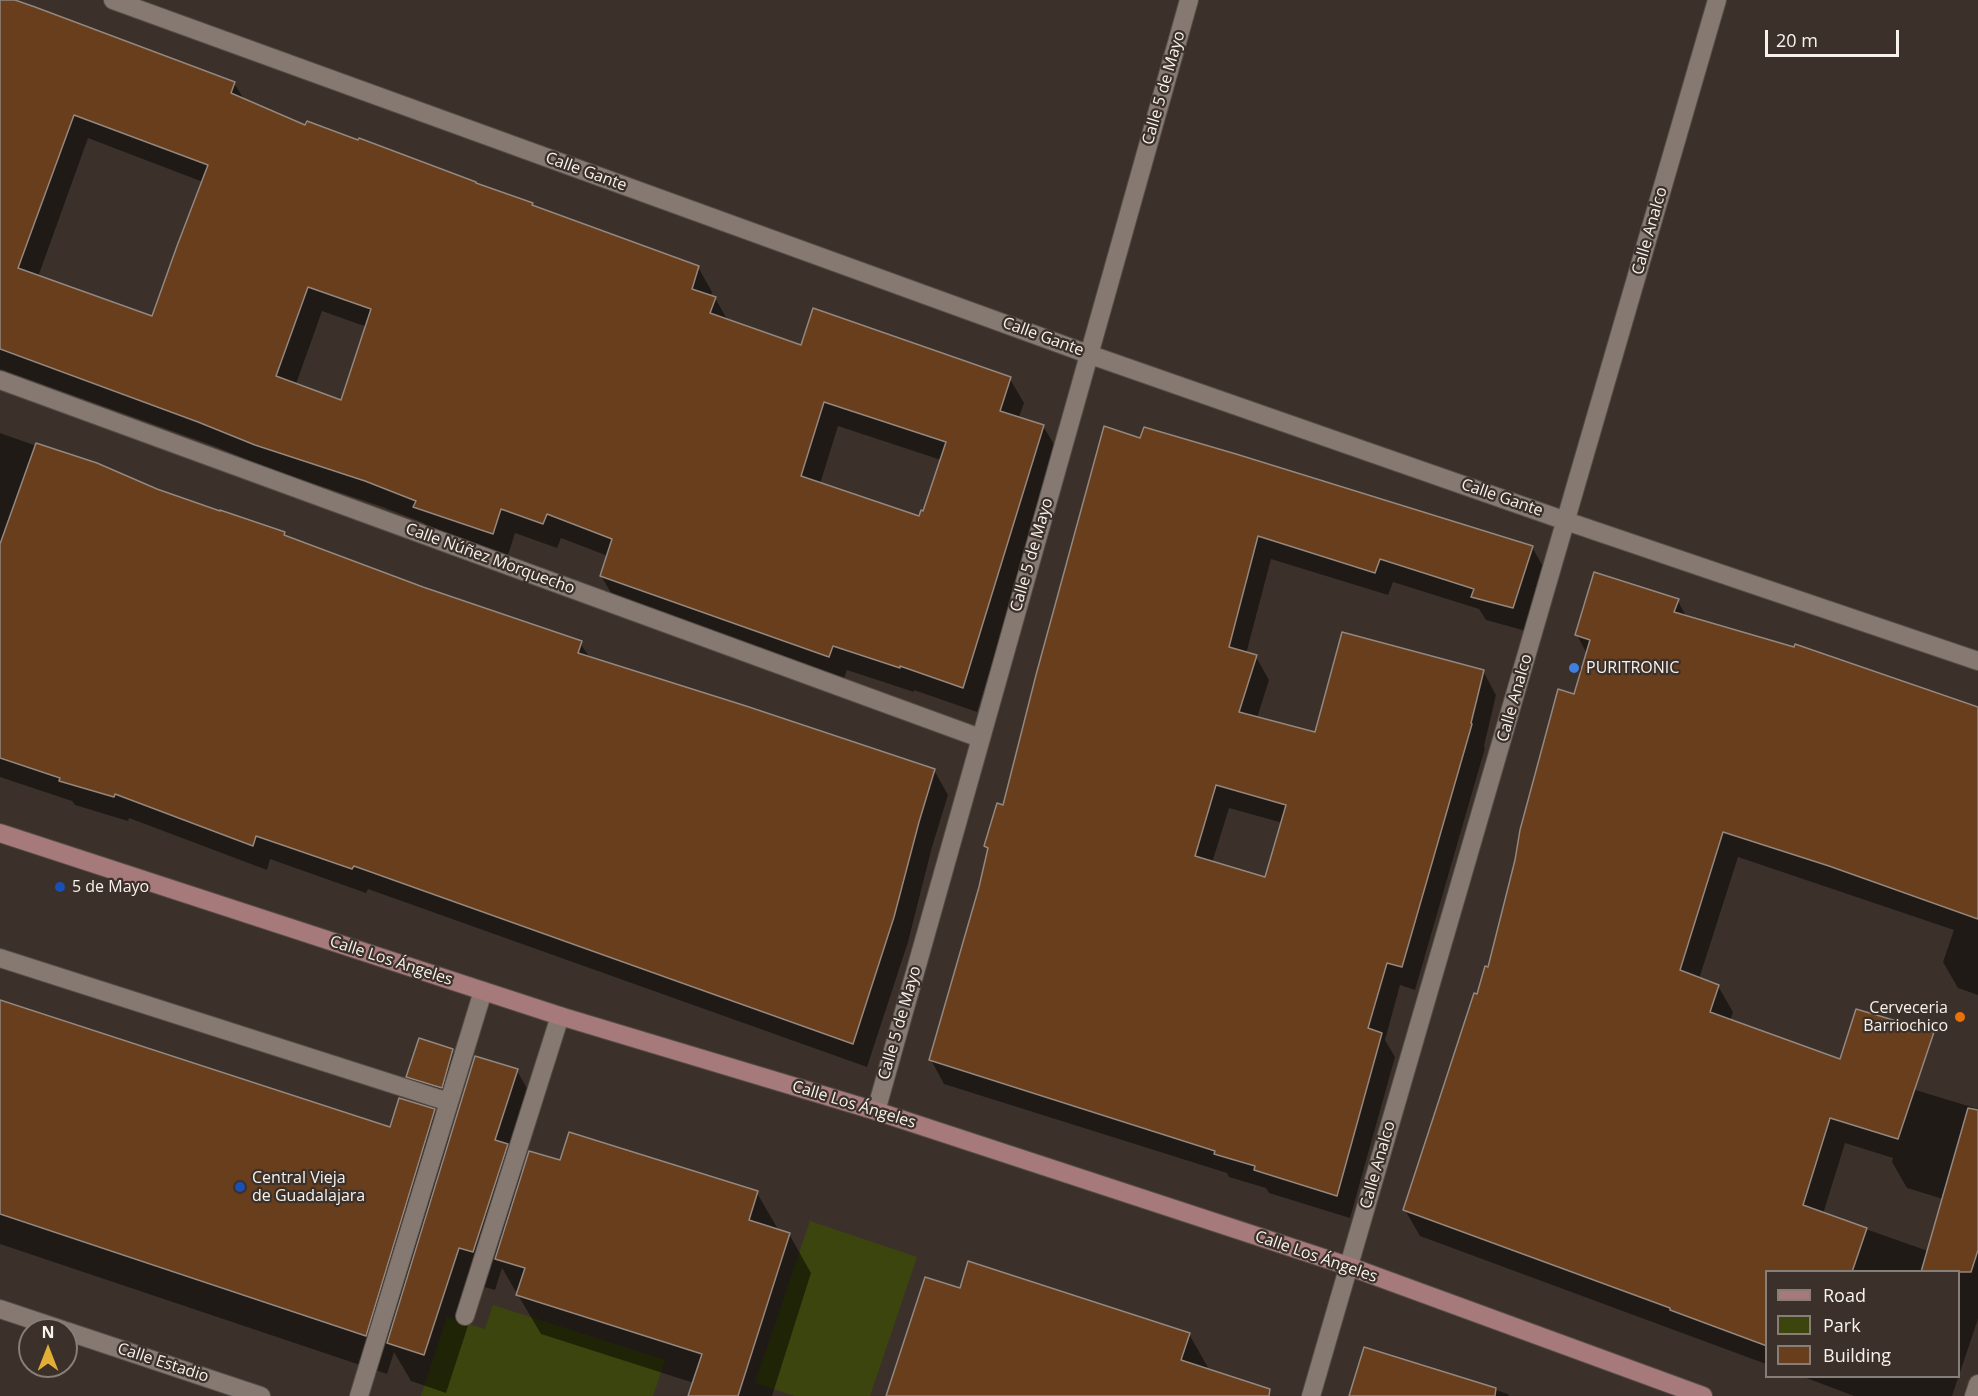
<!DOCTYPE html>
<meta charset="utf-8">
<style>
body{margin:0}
#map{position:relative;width:1978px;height:1396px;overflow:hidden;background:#3b312a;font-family:"Open Sans",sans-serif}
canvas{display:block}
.legend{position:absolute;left:1765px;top:1270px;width:195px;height:108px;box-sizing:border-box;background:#3b312a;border:2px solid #877e78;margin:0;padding:8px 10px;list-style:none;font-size:18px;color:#f8f2ed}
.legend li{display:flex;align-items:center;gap:12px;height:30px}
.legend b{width:30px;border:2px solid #877e78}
.north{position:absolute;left:18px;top:1318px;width:60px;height:60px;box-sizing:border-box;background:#3b312a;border:2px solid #877e78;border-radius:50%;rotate:0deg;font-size:16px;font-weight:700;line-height:24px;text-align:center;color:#f8f2ed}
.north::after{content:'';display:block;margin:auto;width:21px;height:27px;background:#e3ae35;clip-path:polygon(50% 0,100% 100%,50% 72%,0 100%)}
.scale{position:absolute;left:1765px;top:30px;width:134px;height:27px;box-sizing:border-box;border:3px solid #f8f2ed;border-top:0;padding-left:8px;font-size:18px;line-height:21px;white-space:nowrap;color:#f8f2ed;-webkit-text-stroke:4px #3b312a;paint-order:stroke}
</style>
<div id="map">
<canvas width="1978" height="1396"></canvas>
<ul class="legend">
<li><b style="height:8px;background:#a6797b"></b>Road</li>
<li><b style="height:16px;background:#3d450e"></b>Park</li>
<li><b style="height:16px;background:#683e1c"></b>Building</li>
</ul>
<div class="north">N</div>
<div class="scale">20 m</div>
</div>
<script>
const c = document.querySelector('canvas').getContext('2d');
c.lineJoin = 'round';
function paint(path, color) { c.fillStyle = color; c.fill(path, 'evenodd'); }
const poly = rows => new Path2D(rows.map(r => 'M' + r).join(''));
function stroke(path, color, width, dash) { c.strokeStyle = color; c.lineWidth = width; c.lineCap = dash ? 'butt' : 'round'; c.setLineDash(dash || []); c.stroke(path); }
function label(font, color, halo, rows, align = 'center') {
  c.font = font + ' "Open Sans",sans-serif'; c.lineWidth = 4.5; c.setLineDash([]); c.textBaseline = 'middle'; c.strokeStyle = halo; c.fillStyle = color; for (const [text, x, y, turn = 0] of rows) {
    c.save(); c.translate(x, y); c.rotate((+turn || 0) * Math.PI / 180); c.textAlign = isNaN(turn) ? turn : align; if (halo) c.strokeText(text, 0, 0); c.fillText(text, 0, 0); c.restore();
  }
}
paint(poly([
 [810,1221,917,1257,870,1396,795,1396,755,1383],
 [493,1305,665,1360,653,1396,421,1396,447,1317,485,1329]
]), '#3d450e');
paint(poly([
 [0,0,11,0,234,83,245,101,306,127,532,204,534,207,698,267,712,292,711,297,715,298,728,321,802,347,1010,379,1024,403,1019,417,1043,426,1058,451,977,712,914,690,914,692,847,670,843,681,616,601,601,576,608,556,561,538,557,548,515,533,507,558,429,532,424,523,380,506,270,469,214,446,0,369],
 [88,138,203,182,153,318,38,277],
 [322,311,367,327,342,402,296,384],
 [838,426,941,460,924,513,920,518,820,484],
 [0,433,284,534,286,538,422,588,580,643,590,658,934,770,948,795,932,847,908,942,867,1067,368,889,366,893,270,859,267,870,129,818,128,821,75,805,72,801,0,777],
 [1141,440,1532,547,1545,570,1526,631,1486,620,1479,609,1393,582,1388,595,1271,559,1246,654,1256,657,1269,680,1257,718,1316,734,1483,671,1496,695,1484,746,1485,748,1415,990,1400,985,1385,1040,1395,1057,1350,1218,1269,1193,1266,1188,1229,1177,1227,1173,944,1084,931,1060,989,852,986,846,1004,807],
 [1229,808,1283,823,1266,879,1212,863],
 [1678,601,1687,618,1978,709,1978,995,1958,988,1943,962,1954,930,1738,857,1699,979,1718,986,1733,1012,1730,1021,1804,1056,1978,1109,1978,1319,1952,1396,1854,1396,1801,1376,1958,1376,1958,1272,1766,1272,1766,1364,1420,1236,1405,1210,1478,995,1489,969,1575,696,1587,654,1577,635],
 [1845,1143,1893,1158,1892,1162,1907,1188,1943,1199,1928,1251,1823,1214],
 [0,1002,391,1129,434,1111,451,1140,517,1071,539,1109,520,1168,523,1174,561,1162,757,1193,779,1231,789,1234,811,1273,772,1396,690,1396,694,1383,541,1334,502,1268,495,1290,481,1286,446,1393,411,1381,394,1352,387,1374,0,1244],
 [452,1050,458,1060,447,1097,414,1086,408,1076],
 [961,1290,1189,1334,1210,1371,1228,1396,887,1396],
 [1365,1348,1508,1394,1509,1396,1351,1396]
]), '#0007');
const building = poly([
 [0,0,15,0,35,7,235,82,231,93,305,125,307,121,358,140,359,138,476,182,476,183,533,203,532,205,699,266,692,289,716,297,710,313,801,345,813,308,1011,377,1000,411,1044,425,963,688,900,666,900,668,833,646,829,657,600,576,612,539,547,514,543,524,501,509,493,534,413,507,416,501,365,481,255,445,198,422,0,349,0,0],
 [74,115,208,165,177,246,152,316,18,268,74,115],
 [308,287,371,309,341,400,276,376,308,287],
 [824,402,946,442,923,511,921,510,919,516,801,476,824,402],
 [1104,426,1140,438,1144,427,1236,454,1533,546,1513,608,1471,597,1474,589,1380,559,1375,573,1258,536,1229,647,1257,655,1239,712,1315,732,1342,632,1484,670,1471,723,1472,724,1402,967,1387,963,1368,1028,1382,1033,1337,1196,1254,1170,1255,1166,1214,1154,1215,1151,929,1060,979,887,988,848,984,846,997,803,1003,805,1036,675,1104,426],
 [1216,785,1286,805,1265,877,1195,856,1216,785],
 [36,443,97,463,157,489,220,511,220,510,285,532,284,535,423,587,582,641,578,653,746,706,935,769,919,822,894,917,853,1044,354,866,352,869,256,836,253,846,115,794,114,797,59,781,60,778,0,758,0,544,36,443],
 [1594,572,1679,599,1674,612,1794,647,1795,644,1978,707,1978,919,1829,866,1723,832,1680,970,1719,985,1710,1012,1840,1059,1856,1009,1934,1032,1898,1139,1830,1118,1803,1205,1867,1228,1852,1272,1767,1272,1767,1346,1670,1310,1670,1308,1403,1210,1474,993,1477,994,1485,966,1488,967,1515,860,1520,830,1558,689,1574,694,1590,640,1575,635,1594,572],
 [0,1000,390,1127,399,1098,435,1109,366,1336,0,1214,0,1000],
 [419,1038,453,1049,442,1088,406,1077,419,1038],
 [475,1056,518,1069,495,1140,508,1144,473,1252,459,1248,424,1355,387,1343,475,1056],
 [1968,1108,1978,1110,1978,1250,1971,1272,1921,1272,1968,1108],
 [569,1132,758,1191,749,1220,790,1233,738,1396,688,1396,702,1354,516,1295,525,1268,495,1259,529,1151,560,1160,569,1132],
 [968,1261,1190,1333,1181,1360,1270,1389,1269,1396,886,1396,925,1277,960,1288,968,1261],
 [1364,1347,1496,1388,1495,1396,1349,1396,1364,1347]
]);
paint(building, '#683e1c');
stroke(building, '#93877f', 1.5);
const lane = poly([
 [0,958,449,1102],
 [0,1309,63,1330],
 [465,1316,560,1016],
 [66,1331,261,1396],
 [359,1396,483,991]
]);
const street = poly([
 [113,0,1088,354,1566,521,1978,661],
 [0,380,980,738],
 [876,1111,1189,0],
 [1311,1396,1717,0],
 [1974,1396,1978,1384]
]);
const secondary = poly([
 [0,833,560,1016,876,1111,1348,1266,1703,1396]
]);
stroke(lane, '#554d47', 20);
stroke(street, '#554d47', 20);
stroke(secondary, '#554d47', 20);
stroke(lane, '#857971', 18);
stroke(street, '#857971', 18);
stroke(secondary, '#a6797b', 18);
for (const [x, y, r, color] of [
 [1574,668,6,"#3f7fe0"],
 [60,887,6,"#1a4fb4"],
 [1960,1017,6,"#e8710a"],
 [240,1187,6,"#1a4fb4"]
]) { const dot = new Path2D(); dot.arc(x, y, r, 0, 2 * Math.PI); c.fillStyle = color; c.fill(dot); stroke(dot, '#3b312a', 2); }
label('16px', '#f8f2ed', '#3b312a', [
 ["Calle 5 de Mayo",1164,88,-74],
 ["Calle Gante",586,172,20],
 ["Calle Analco",1650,231,-74],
 ["Calle Gante",1043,337,20],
 ["Calle Gante",1502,498,19],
 ["Calle 5 de Mayo",1032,555,-74],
 ["Calle Núñez Morquecho",490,559,20],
 ["Calle Analco",1515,698,-74],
 ["Calle Los Ángeles",391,961,18],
 ["Calle 5 de Mayo",900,1023,-74],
 ["Calle Los Ángeles",854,1105,17],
 ["Calle Analco",1378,1165,-74],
 ["Calle Los Ángeles",1316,1257,19],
 ["Calle Estadio",163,1363,18]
]);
label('16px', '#f8f2ed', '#3b312a', [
 ["PURITRONIC",1586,668],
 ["5 de Mayo",72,887],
 ["Cerveceria",1948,1008,"right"],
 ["Barriochico",1948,1026,"right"],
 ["Central Vieja",252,1178],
 ["de Guadalajara",252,1196]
], 'left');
</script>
